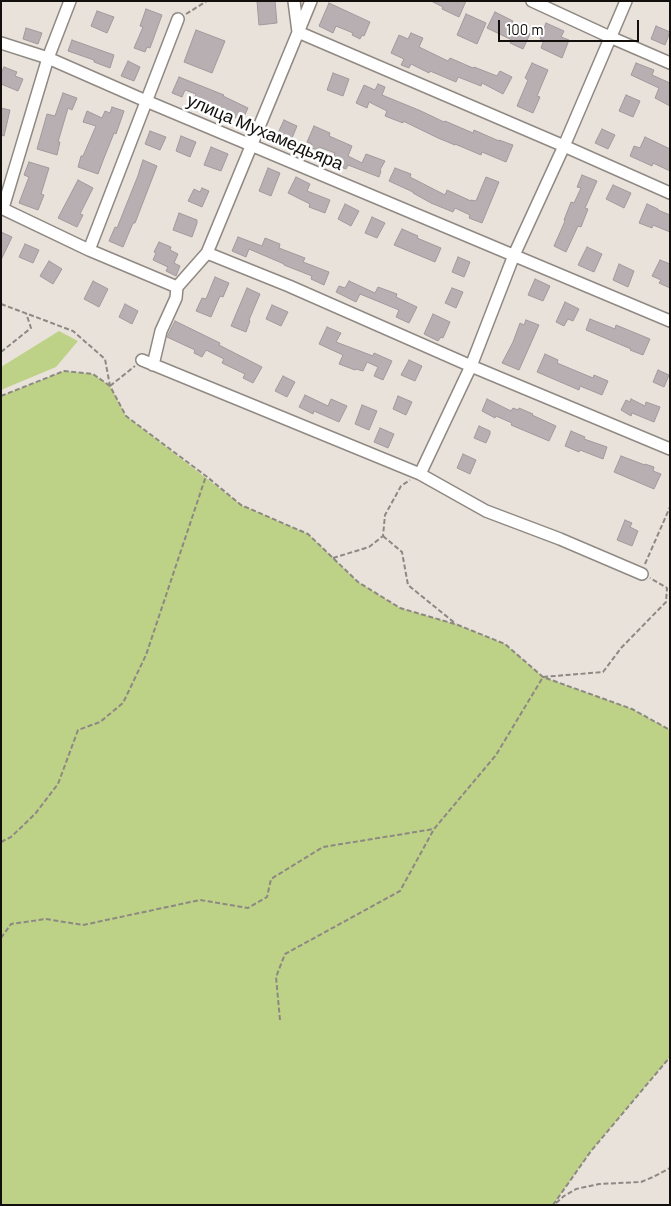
<!DOCTYPE html>
<meta charset="utf-8">
<style>
body{margin:0}
#map{position:relative;width:671px;height:1206px;overflow:hidden;background:#e9e2db;font-family:Barlow,sans-serif}
canvas{display:block}
.frame{position:absolute;inset:0;border:2px solid #120f0d;pointer-events:none}
.scale{position:absolute;left:498px;top:20px;width:141px;height:22px;box-sizing:border-box;border:2px solid #120f0d;border-top:0;padding-left:6px;font-size:15px;line-height:18px;white-space:nowrap;color:#120f0d;-webkit-text-stroke:4px #fff;paint-order:stroke}
</style>
<div id="map">
<canvas width="671" height="1206"></canvas>
<div class="frame"></div>
<div class="scale">100 m</div>
</div>
<script>
const c = document.querySelector('canvas').getContext('2d');
c.lineJoin = 'round';
function paint(path, color) { c.fillStyle = color; c.fill(path, 'evenodd'); }
const poly = rows => new Path2D(rows.map(r => 'M' + r).join(''));
function stroke(path, color, width, dash) { c.strokeStyle = color; c.lineWidth = width; c.lineCap = dash ? 'butt' : 'round'; c.setLineDash(dash || []); c.stroke(path); }
function label(font, color, halo, rows, align = 'center') {
  c.font = font + ' Barlow,sans-serif'; c.lineWidth = 5; c.setLineDash([]); c.textBaseline = 'middle'; c.strokeStyle = halo; c.fillStyle = color; for (const [text, x, y, turn = 0] of rows) {
    c.save(); c.translate(x, y); c.rotate((+turn || 0) * Math.PI / 180); c.textAlign = isNaN(turn) ? turn : align; if (halo) c.strokeText(text, 0, 0); c.fillText(text, 0, 0); c.restore();
  }
}
paint(poly([
 [59,331,78,341,56,367,1,390,1,367],
 [64,371,93,374,110,386,126,416,241,505,308,534,358,582,400,608,458,625,505,644,543,677,632,709,670,730,670,1057,591,1151,553,1205,1,1205,1,396]
]), '#bed287');
const building = poly([
 [257,1,275,1,277,23,259,25,257,1],
 [431,1,466,1,459,17,442,9,443,7,431,1],
 [329,3,370,22,364,36,362,35,360,39,352,35,353,33,336,26,333,33,319,26,329,3],
 [146,9,162,15,150,48,147,47,145,52,134,48,143,27,140,26,146,9],
 [97,11,114,17,107,33,91,26,97,11],
 [495,12,513,21,511,26,530,34,523,49,510,43,512,40,487,28,495,12],
 [466,14,486,23,477,44,457,35,466,14],
 [546,23,564,31,561,37,569,40,562,58,541,48,544,40,540,39,546,23],
 [656,26,670,32,665,45,651,39,656,26],
 [26,28,42,33,38,44,23,39,26,28],
 [196,30,225,41,212,73,184,62,196,30],
 [411,33,423,38,419,47,448,61,450,58,473,68,474,67,497,76,500,71,512,77,503,94,482,83,481,86,458,77,456,82,430,71,429,73,411,64,409,68,401,65,404,59,391,53,399,35,408,39,411,33],
 [72,40,114,55,110,68,94,62,94,60,68,51,72,40],
 [128,61,140,67,134,81,121,76,128,61],
 [532,63,548,70,537,96,540,97,533,113,517,106,528,80,525,78,532,63],
 [636,63,654,70,652,75,670,83,670,106,655,98,659,88,631,75,636,63],
 [4,67,17,72,15,76,23,79,18,91,1,84,1,73,4,67],
 [333,73,349,79,343,96,327,90,333,73],
 [179,77,224,95,223,96,248,108,242,121,218,109,214,117,204,113,207,105,194,100,196,94,185,90,182,97,172,93,179,77],
 [378,84,385,87,382,95,421,111,444,122,445,121,473,133,474,130,499,141,499,140,513,145,506,162,482,152,481,155,455,144,455,145,438,138,403,121,403,123,385,116,387,111,369,102,367,108,356,103,364,85,375,90,378,84],
 [63,93,77,98,72,110,68,108,58,142,60,142,57,155,37,149,47,114,55,116,63,93],
 [626,95,640,101,633,117,619,111,626,95],
 [112,107,124,111,116,134,114,133,104,158,98,174,78,167,81,156,83,156,96,126,83,122,87,111,102,118,105,111,110,113,112,107],
 [1,108,10,110,4,136,1,135,1,108],
 [284,120,297,126,292,138,278,133,284,120],
 [314,126,330,133,329,136,352,146,348,156,362,163,366,154,385,161,380,170,381,171,379,177,348,165,346,169,336,165,338,160,333,158,335,153,319,147,317,150,310,147,312,144,307,142,314,126],
 [602,129,615,135,608,149,595,143,602,129],
 [150,131,166,137,160,150,145,144,150,131],
 [181,136,196,142,190,157,176,151,181,136],
 [645,137,670,149,670,171,653,163,652,166,630,156,634,146,640,148,645,137],
 [211,147,228,154,221,171,204,165,211,147],
 [143,160,157,166,135,223,133,223,123,247,109,241,115,227,117,228,139,173,139,172,143,160],
 [29,162,49,168,41,194,44,195,38,210,19,203,29,177,24,175,29,162],
 [268,168,280,173,271,196,259,191,268,168],
 [395,168,411,174,410,177,445,195,447,190,471,201,471,200,476,201,486,177,499,182,482,223,469,218,470,215,455,208,453,212,431,203,413,193,413,192,389,181,395,168],
 [582,175,597,181,585,208,588,209,581,227,578,226,566,252,554,246,565,221,564,220,571,202,574,203,581,188,577,187,582,175],
 [296,177,310,184,307,191,330,200,325,213,309,207,310,204,288,193,296,177],
 [78,180,93,188,80,214,83,215,77,227,58,218,78,180],
 [613,185,631,193,624,208,606,199,613,185],
 [202,188,209,191,202,207,188,201,194,189,200,192,202,188],
 [345,204,359,211,351,226,338,219,345,204],
 [647,204,658,209,658,210,670,215,670,232,653,225,652,228,639,223,647,204],
 [179,213,197,220,197,223,192,237,173,230,179,213],
 [372,217,385,223,377,238,365,233,372,217],
 [402,229,418,236,417,238,441,248,435,262,394,245,402,229],
 [1,232,12,237,1,260,1,232],
 [238,237,262,246,265,238,280,244,279,248,305,258,303,262,329,272,324,285,311,279,312,276,284,265,284,264,249,249,246,257,232,251,238,237],
 [159,242,171,247,170,250,178,254,174,263,180,266,176,276,166,271,168,267,153,260,156,253,154,252,159,242],
 [25,244,39,250,33,263,19,257,25,244],
 [587,247,602,254,594,272,578,265,587,247],
 [458,257,470,262,464,277,452,272,458,257],
 [660,260,670,264,670,288,659,283,661,280,652,276,660,260],
 [49,261,62,269,53,284,40,276,49,261],
 [619,264,634,271,628,287,613,280,619,264],
 [215,277,229,283,223,297,220,296,211,317,196,311,202,298,206,299,215,277],
 [535,279,550,286,543,301,528,295,535,279],
 [93,281,108,289,99,307,84,299,93,281],
 [349,281,375,293,378,287,397,294,396,297,417,307,409,323,396,317,399,310,360,294,356,302,336,292,339,286,345,288,349,281],
 [247,288,260,294,249,320,250,321,246,332,231,326,247,288],
 [452,288,463,292,456,308,445,303,452,288],
 [565,302,579,309,573,321,568,319,564,326,556,322,565,302],
 [125,304,138,311,132,324,119,317,125,304],
 [272,305,288,312,281,326,266,319,272,305],
 [433,314,450,322,443,338,441,337,438,341,424,334,433,314],
 [590,319,615,329,616,325,650,339,643,355,630,350,631,349,586,330,590,319],
 [526,320,539,325,519,370,502,363,513,342,520,323,524,325,526,320],
 [175,321,220,343,219,345,262,367,253,383,243,378,245,374,222,363,224,359,206,350,202,357,194,353,195,350,167,337,175,321],
 [327,327,341,333,336,342,373,356,374,353,392,361,383,380,374,376,378,367,367,362,363,371,356,369,355,370,339,364,343,355,319,344,327,327],
 [545,354,558,360,557,363,593,378,594,375,608,381,602,395,580,386,579,390,537,372,545,354],
 [409,360,422,366,415,381,401,375,409,360],
 [658,370,669,375,664,387,653,382,658,370],
 [283,376,295,382,287,397,275,391,283,376],
 [305,395,328,406,331,399,347,406,339,422,314,411,313,414,299,407,305,395],
 [398,396,412,402,406,415,393,409,398,396],
 [487,399,511,411,513,408,518,410,519,408,533,414,532,415,556,426,549,441,511,425,512,423,496,416,495,418,482,411,487,399],
 [631,399,645,406,646,402,660,407,654,422,632,413,631,416,621,410,626,400,630,402,631,399],
 [362,405,377,411,369,430,355,424,362,405],
 [479,426,490,431,490,434,486,443,474,438,479,426],
 [380,428,394,434,388,448,374,442,380,428],
 [571,431,585,437,584,439,607,447,603,459,580,450,579,452,565,446,571,431],
 [463,454,476,460,470,474,457,468,463,454],
 [621,456,645,465,645,464,654,467,653,471,661,474,654,489,614,472,621,456],
 [625,520,632,523,630,527,638,531,632,546,617,540,625,520]
]);
paint(building, '#b8afb3');
stroke(building, '#a2999d', 1);
const minor = poly([
 [294,1,298,32,564,146,670,193],
 [532,1,610,37,670,63],
 [1,43,48,58,146,101,670,321],
 [1,208,89,250,177,287],
 [3,208,48,58,70,1],
 [89,250,178,19],
 [207,253,289,286,471,366,670,449],
 [142,360,420,474,486,511,560,539,642,574],
 [153,365,161,331,176,298,177,287,207,253,311,1],
 [420,474,471,366,514,255,564,146,626,1]
]);
stroke(minor, '#908983', 14);
stroke(poly([
 [186,14,207,1],
 [1,304,73,331,105,359,110,386,126,416,206,476,241,505,308,534,358,582,400,608,458,625,505,644,543,677,632,709,670,730],
 [1,352,31,328,26,313],
 [110,386,135,366],
 [1,396,64,371,93,374,110,386],
 [383,536,402,552,408,585,456,624],
 [333,558,369,547,383,536,385,515,401,486,410,480],
 [645,564,670,507],
 [1,842,11,837,35,814,58,784,78,730,100,722,123,703,146,655,206,476],
 [1,938,11,924,46,919,83,925,200,900,248,908,267,897,271,879,323,847,434,829,496,755,543,677,603,672,621,648,666,602,667,588,650,578],
 [280,1020,276,977,285,954,400,891,434,829],
 [556,1203,564,1196,576,1189,599,1184,641,1182,653,1177,670,1168],
 [553,1205,591,1151,670,1057]
]), '#8d8883', 2, [5, 2.5]);
stroke(minor, '#fff', 11);
label('18px', '#120f0d', '#fff', [
 ["улица Мухамедьяра",265,132,23]
]);
</script>
